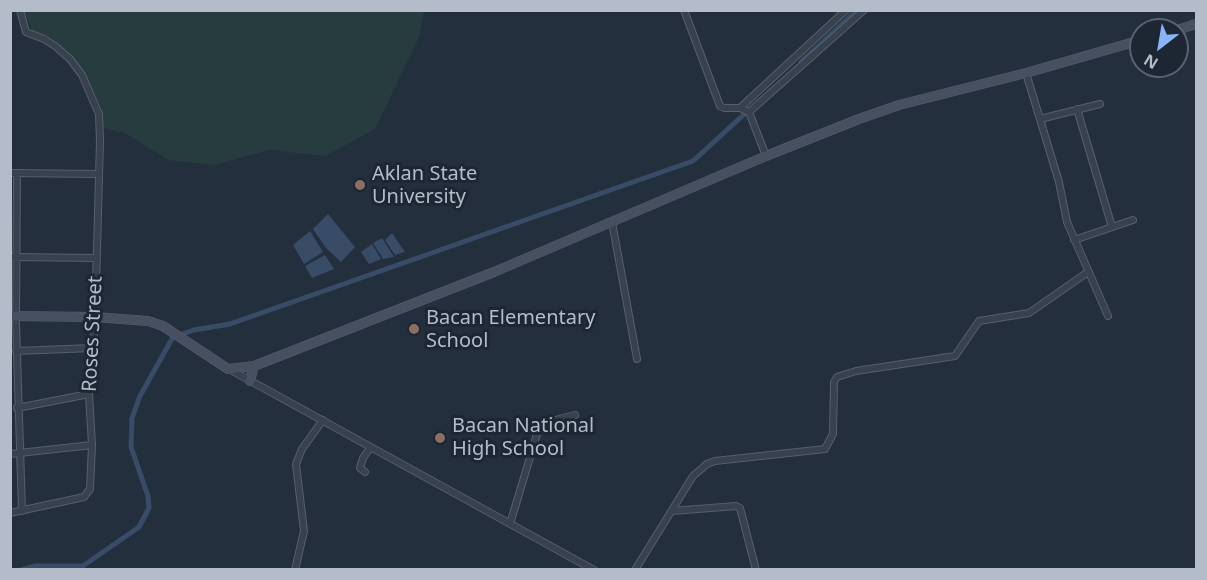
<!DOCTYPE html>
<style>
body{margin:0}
#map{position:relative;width:1207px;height:580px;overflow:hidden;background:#242f3e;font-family:"Noto Sans",sans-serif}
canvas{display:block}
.frame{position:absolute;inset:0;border:12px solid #b4bcc9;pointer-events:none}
.north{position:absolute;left:1129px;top:18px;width:60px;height:60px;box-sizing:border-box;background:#1d2633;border:2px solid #59626f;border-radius:50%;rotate:211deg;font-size:16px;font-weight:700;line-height:24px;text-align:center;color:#b4bcc9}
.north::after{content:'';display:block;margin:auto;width:21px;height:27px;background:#8ab4f8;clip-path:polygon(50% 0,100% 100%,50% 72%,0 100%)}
</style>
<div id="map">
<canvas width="1207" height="580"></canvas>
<div class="frame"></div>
<div class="north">N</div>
</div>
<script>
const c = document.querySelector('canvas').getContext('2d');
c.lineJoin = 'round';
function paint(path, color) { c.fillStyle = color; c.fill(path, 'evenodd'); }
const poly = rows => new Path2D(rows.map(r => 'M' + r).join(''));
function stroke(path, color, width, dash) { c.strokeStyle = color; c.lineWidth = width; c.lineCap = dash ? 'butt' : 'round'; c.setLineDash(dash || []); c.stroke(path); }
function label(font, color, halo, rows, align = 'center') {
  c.font = font + ' "Noto Sans",sans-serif'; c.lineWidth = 6; c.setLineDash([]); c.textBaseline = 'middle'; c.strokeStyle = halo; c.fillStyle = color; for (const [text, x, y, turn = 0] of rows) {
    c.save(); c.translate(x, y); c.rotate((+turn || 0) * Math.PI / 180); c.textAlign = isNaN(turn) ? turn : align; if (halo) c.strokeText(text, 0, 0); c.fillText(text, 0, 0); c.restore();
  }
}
paint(poly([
 [24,11,424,11,419,37,375,129,325,156,270,150,214,165,168,160,125,133,102,128,102,108,85,78,59,44,32,30]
]), '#263c3f');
paint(poly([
 [328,214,355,247,341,262,326,248,313,229],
 [310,231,323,252,304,264,293,245],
 [392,233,405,252,395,255,385,240],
 [382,238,394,257,383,259,373,243],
 [372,244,381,259,369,264,361,252],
 [325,255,334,269,312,278,305,266]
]), '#394c67');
stroke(poly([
 [801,62,857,10],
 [21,570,35,566,83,566,139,527,149,508,148,496,131,447,132,418,140,396,173,337,194,330,230,324,693,161,750,109]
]), '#394c67', 5);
const street = poly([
 [684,10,720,106,724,108,740,108,749,112,766,156],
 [1026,73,1059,182,1067,222,1108,316],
 [740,108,846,10],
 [1077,109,1112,227],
 [749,112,864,10],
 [1040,119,1100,104],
 [10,173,99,174],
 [17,173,16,322,22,511],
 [612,222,637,359],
 [1074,240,1133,220],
 [10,257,96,258],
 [16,351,92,348],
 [229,369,594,570],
 [17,408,89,394],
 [10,454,92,445],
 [365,472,360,468,363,458,370,448],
 [672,511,736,506,740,508,756,570],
 [10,513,84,497,90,489,92,445,89,394,95,321,100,141,99,114,82,75,70,59,55,46,44,39,26,32,20,10],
 [510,524,540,424,575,415],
 [295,570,304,531,296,464,302,449,323,420],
 [635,570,693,476,707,464,715,461,825,449,833,434,834,382,837,377,856,371,955,356,979,321,1029,313,1088,272]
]);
const secondary = poly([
 [1177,30,1196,24],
 [10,316,95,317,148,321,163,326,228,369,254,366,494,272,766,156,859,119,899,105,1026,73,1141,40],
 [250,381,254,366]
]);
stroke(street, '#565f6c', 8);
stroke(secondary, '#565f6c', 10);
stroke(street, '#38414e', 6);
stroke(secondary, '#465061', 9);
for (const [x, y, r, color] of [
 [360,185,6,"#8d6e63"],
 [414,329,6,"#8d6e63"],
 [440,438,6,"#8d6e63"]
]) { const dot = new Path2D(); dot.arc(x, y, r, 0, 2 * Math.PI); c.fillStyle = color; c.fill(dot); stroke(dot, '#1d2633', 2); }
label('20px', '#b4bcc9', '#1d2633', [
 ["Aklan State",372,174],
 ["University",372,197],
 ["Bacan Elementary",426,318],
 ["School",426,341],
 ["Bacan National",452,426],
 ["High School",452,449]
], 'left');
label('20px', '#b4bcc9', '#1d2633', [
 ["Roses Street",93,334,-87]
]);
</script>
